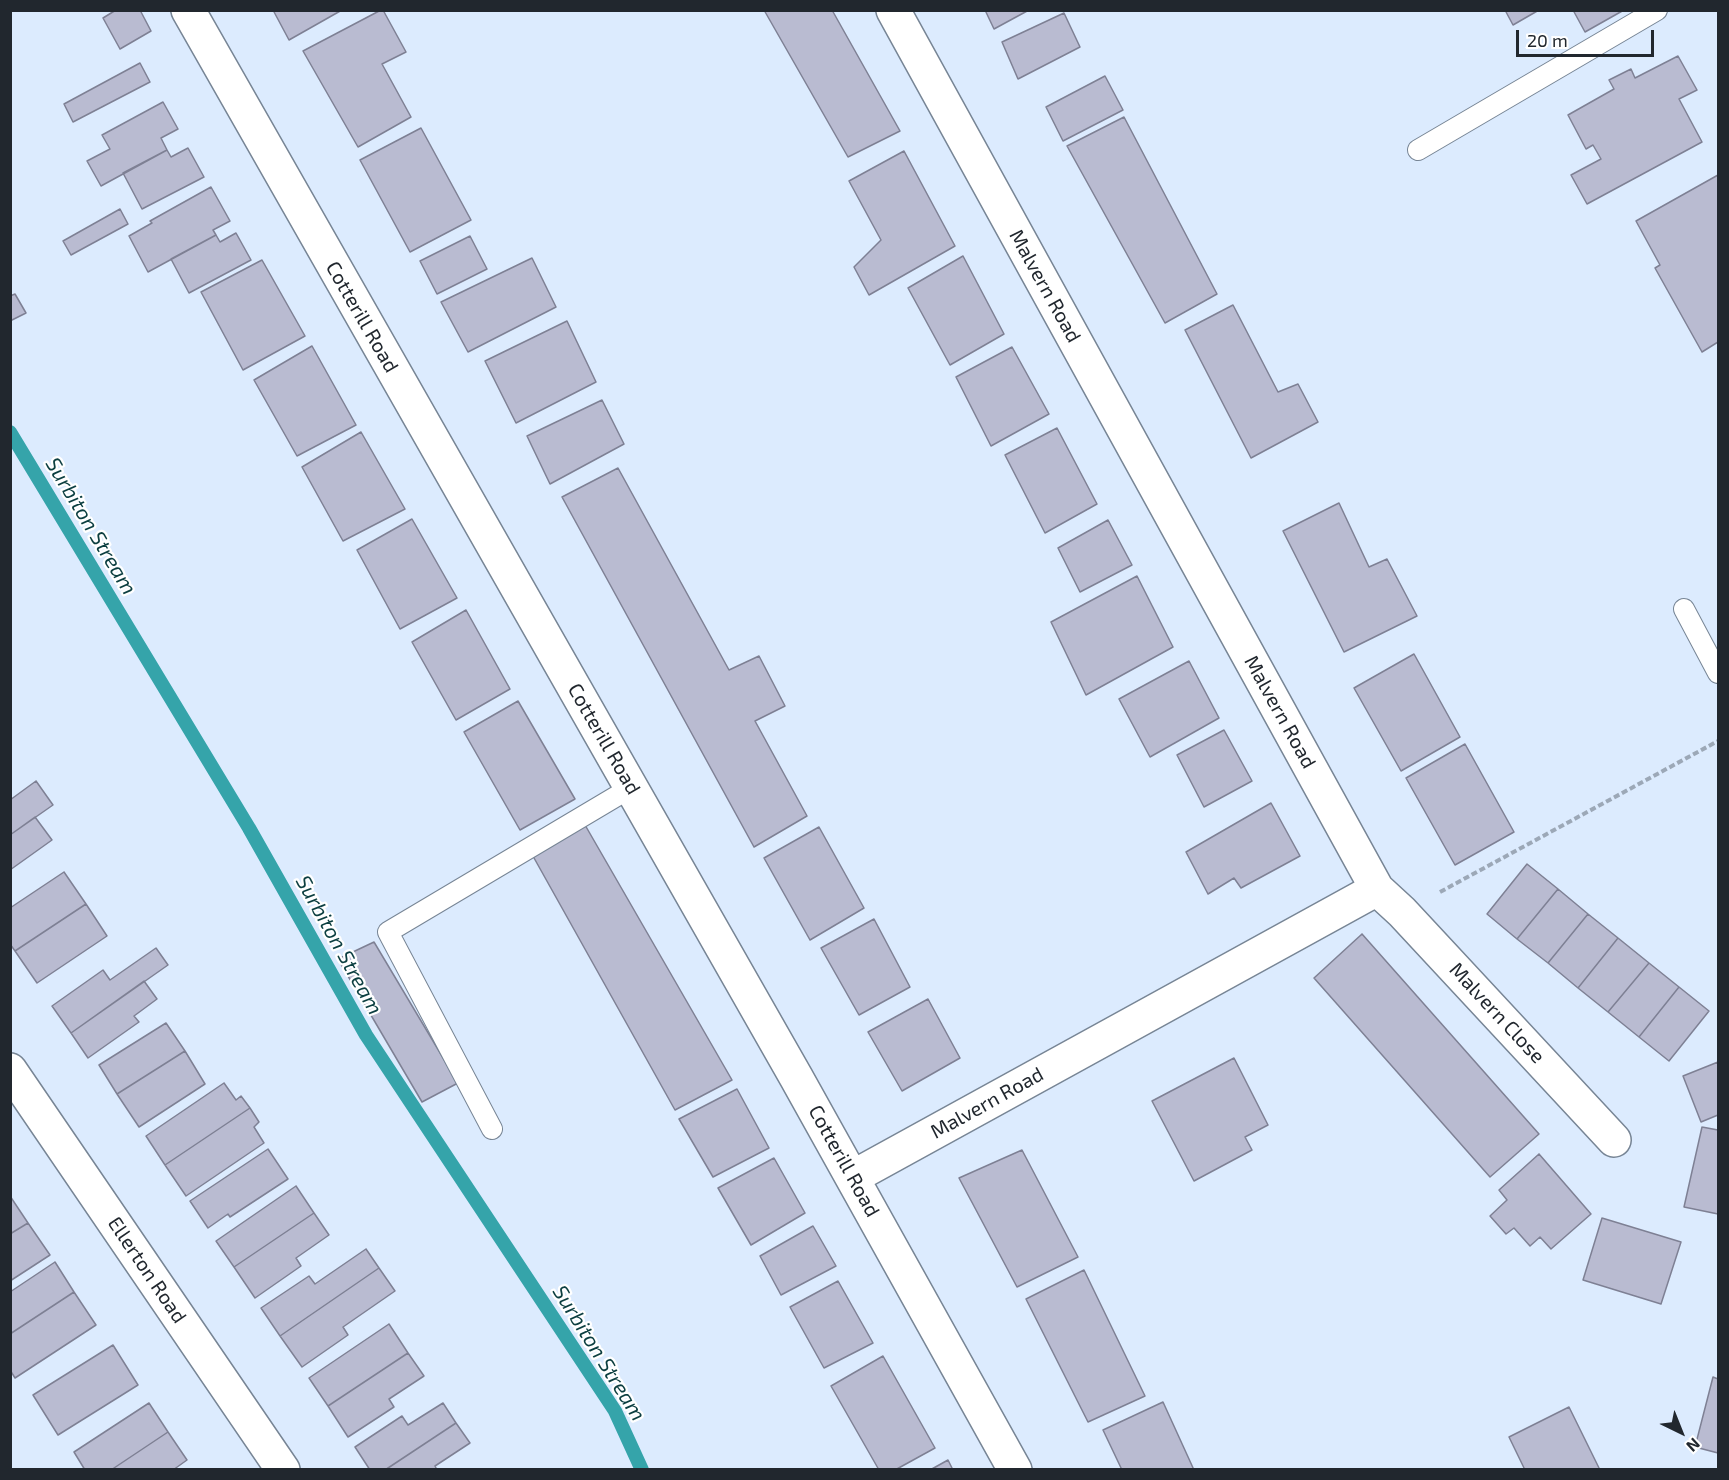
<!DOCTYPE html>
<style>
body{margin:0}
#map{position:relative;width:1729px;height:1480px;overflow:hidden;background:#dcebfe;font-family:"Exo 2",sans-serif}
canvas{display:block}
.frame{position:absolute;inset:0;border:12px solid #21272e;pointer-events:none}
.north{position:absolute;left:1651px;top:1402px;width:60px;height:60px;-webkit-text-stroke:4px #fff;paint-order:stroke;rotate:137deg;font-size:16px;font-weight:700;line-height:24px;text-align:center;color:#21272e}
.north::after{content:'';display:block;margin:auto;width:21px;height:27px;background:#21272e;clip-path:polygon(50% 0,100% 100%,50% 72%,0 100%)}
.scale{position:absolute;left:1516px;top:30px;width:138px;height:27px;box-sizing:border-box;border:3px solid #21272e;border-top:0;padding-left:8px;font-size:18px;line-height:21px;white-space:nowrap;color:#21272e;-webkit-text-stroke:4px #fff;paint-order:stroke}
</style>
<div id="map">
<canvas width="1729" height="1480"></canvas>
<div class="frame"></div>
<div class="north">N</div>
<div class="scale">20 m</div>
</div>
<script>
const c = document.querySelector('canvas').getContext('2d');
c.lineJoin = 'round';
const poly = rows => new Path2D(rows.map(r => 'M' + r).join(''));
function stroke(path, color, width, dash) { c.strokeStyle = color; c.lineWidth = width; c.lineCap = dash ? 'butt' : 'round'; c.setLineDash(dash || []); c.stroke(path); }
function paint(path, color) { c.fillStyle = color; c.fill(path, 'evenodd'); }
function label(font, color, halo, rows, align = 'center') {
  c.font = font + ' "Exo 2",sans-serif'; c.lineWidth = 4.5; c.setLineDash([]); c.textBaseline = 'middle'; c.strokeStyle = halo; c.fillStyle = color; for (const [text, x, y, turn = 0] of rows) {
    c.save(); c.translate(x, y); c.rotate((+turn || 0) * Math.PI / 180); c.textAlign = isNaN(turn) ? turn : align; if (halo) c.strokeText(text, 0, 0); c.fillText(text, 0, 0); c.restore();
  }
}
stroke(poly([
 [10,432,249,828,366,1035,615,1411,642,1470]
]), '#35a4aa', 14);
const building = poly([
 [116,10,140,10,151,31,120,49,103,18,116,10],
 [273,10,342,10,289,40,273,10],
 [381,10,383,10,406,52,382,64,411,117,358,147,303,51,381,10],
 [764,10,832,10,900,131,848,157,764,10],
 [985,10,1029,10,994,29,985,10],
 [1505,10,1539,10,1513,25,1505,10],
 [1573,10,1624,10,1585,32,1573,10],
 [1064,13,1080,47,1018,79,1002,42,1064,13],
 [1678,56,1697,90,1679,99,1702,142,1587,204,1571,175,1601,159,1593,145,1586,149,1568,115,1614,89,1609,80,1631,69,1635,78,1678,56],
 [140,63,150,82,73,122,64,104,140,63],
 [1105,76,1123,110,1063,141,1046,107,1105,76],
 [163,102,178,129,161,138,167,150,101,186,87,161,110,149,102,135,163,102],
 [1124,117,1217,294,1165,323,1067,146,1124,117],
 [421,128,471,220,410,252,360,160,421,128],
 [188,148,204,177,142,209,123,173,167,150,171,157,188,148],
 [904,151,955,246,869,295,854,267,881,240,849,181,904,151],
 [1718,175,1718,342,1702,352,1655,268,1660,265,1636,221,1718,175],
 [211,187,230,221,213,230,216,235,148,272,129,236,152,223,150,221,211,187],
 [120,209,128,224,71,255,63,241,120,209],
 [236,233,251,260,189,293,171,259,216,235,220,242,236,233],
 [470,236,487,269,437,294,420,261,470,236],
 [963,256,1004,334,950,365,908,288,963,256],
 [532,258,556,307,468,352,441,302,532,258],
 [262,260,305,336,243,370,201,292,262,260],
 [15,294,26,313,10,321,10,296,15,294],
 [1233,305,1278,392,1298,384,1318,422,1251,458,1185,330,1233,305],
 [567,321,596,382,516,423,485,361,567,321],
 [312,346,356,425,297,456,254,380,312,346],
 [1012,347,1049,414,991,446,956,377,1012,347],
 [602,400,624,444,550,484,527,436,602,400],
 [1057,428,1097,504,1045,533,1005,455,1057,428],
 [361,432,405,509,343,541,302,467,361,432],
 [618,468,729,670,759,656,785,706,755,721,807,816,754,847,562,497,618,468],
 [1339,503,1369,567,1387,559,1417,616,1344,652,1283,531,1339,503],
 [412,519,457,598,400,629,357,550,412,519],
 [1108,520,1132,565,1080,592,1058,548,1108,520],
 [1137,576,1173,647,1086,695,1051,622,1137,576],
 [466,610,510,689,456,720,412,642,466,610],
 [1414,654,1460,737,1401,771,1354,688,1414,654],
 [1189,661,1219,718,1150,757,1119,699,1189,661],
 [518,701,575,799,520,830,464,732,518,701],
 [1224,730,1252,781,1204,807,1177,755,1224,730],
 [1465,744,1514,832,1455,865,1406,778,1465,744],
 [36,781,53,805,10,835,10,800,36,781],
 [1271,803,1300,856,1241,888,1234,878,1208,894,1186,852,1271,803],
 [35,817,52,840,10,870,10,835,35,817],
 [581,818,732,1080,675,1110,529,849,581,818],
 [819,827,864,908,810,940,764,858,819,827],
 [1527,864,1558,889,1517,939,1487,914,1527,864],
 [64,872,86,904,15,951,10,944,10,908,64,872],
 [1558,889,1588,914,1548,963,1517,939,1558,889],
 [86,904,107,936,37,983,15,951,86,904],
 [1588,914,1618,938,1578,988,1548,963,1588,914],
 [874,919,910,987,859,1015,821,948,874,919],
 [1362,934,1539,1134,1490,1177,1314,978,1362,934],
 [1618,938,1649,963,1608,1012,1578,988,1618,938],
 [374,942,458,1083,422,1102,338,959,374,942],
 [156,948,168,965,71,1033,52,1006,103,970,110,980,156,948],
 [1649,963,1679,987,1639,1037,1608,1012,1649,963],
 [144,981,157,999,134,1016,139,1022,88,1058,71,1033,144,981],
 [1679,987,1709,1011,1669,1061,1639,1037,1679,987],
 [928,999,960,1058,902,1091,868,1032,928,999],
 [166,1023,185,1051,117,1094,99,1065,166,1023],
 [185,1051,205,1084,139,1127,117,1094,185,1051],
 [1234,1058,1268,1125,1245,1137,1252,1150,1194,1181,1152,1101,1234,1058],
 [1718,1062,1718,1115,1701,1122,1683,1076,1718,1062],
 [224,1083,236,1100,241,1096,250,1108,165,1165,146,1136,224,1083],
 [737,1089,769,1148,713,1177,679,1119,737,1089],
 [250,1108,259,1122,254,1127,264,1143,186,1196,165,1165,250,1108],
 [1702,1127,1718,1130,1718,1214,1684,1207,1702,1127],
 [268,1149,288,1179,230,1217,228,1214,208,1228,190,1201,268,1149],
 [1022,1150,1078,1257,1017,1287,959,1178,1022,1150],
 [1539,1154,1591,1214,1551,1249,1540,1237,1530,1246,1514,1228,1506,1234,1490,1216,1507,1200,1499,1190,1539,1154],
 [774,1158,805,1213,751,1245,718,1188,774,1158],
 [296,1186,314,1213,234,1267,216,1241,296,1186],
 [10,1196,28,1223,10,1234,10,1196],
 [314,1213,329,1235,296,1258,301,1266,255,1298,234,1267,314,1213],
 [1602,1218,1681,1242,1661,1304,1583,1280,1602,1218],
 [28,1223,50,1255,10,1281,10,1234,28,1223],
 [813,1226,836,1266,781,1295,760,1256,813,1226],
 [366,1249,379,1268,280,1336,261,1308,309,1276,315,1284,366,1249],
 [55,1262,74,1292,10,1334,10,1292,55,1262],
 [379,1268,395,1291,343,1327,348,1335,302,1367,280,1336,379,1268],
 [1084,1270,1145,1396,1088,1422,1026,1299,1084,1270],
 [838,1281,873,1343,824,1368,790,1307,838,1281],
 [74,1292,96,1325,15,1378,10,1370,10,1334,74,1292],
 [389,1324,408,1353,328,1406,309,1378,389,1324],
 [113,1345,138,1385,58,1435,33,1395,113,1345],
 [408,1353,424,1376,389,1399,394,1407,348,1437,328,1406,408,1353],
 [883,1356,935,1448,895,1470,879,1470,831,1386,883,1356],
 [1713,1377,1718,1379,1718,1453,1695,1447,1713,1377],
 [1163,1402,1194,1470,1122,1470,1103,1430,1163,1402],
 [149,1403,168,1432,111,1470,85,1470,74,1452,149,1403],
 [443,1403,456,1423,385,1470,370,1470,355,1447,402,1416,408,1425,443,1403],
 [1569,1407,1600,1470,1525,1470,1509,1437,1569,1407],
 [456,1423,470,1443,435,1466,437,1470,385,1470,456,1423],
 [168,1432,187,1460,173,1470,111,1470,168,1432],
 [948,1460,953,1470,930,1470,948,1460]
]);
paint(building, '#b9bbd1');
stroke(building, '#7e8094', 1.5);
const service = poly([
 [1418,150,1657,10],
 [1684,609,1718,673],
 [492,1129,388,932,632,787]
]);
const minor = poly([
 [188,10,796,1077,1015,1470],
 [1377,889,1402,912,1614,1140],
 [10,1070,283,1470],
 [853,1177,1377,889,893,10]
]);
stroke(service, '#778595', 22);
stroke(minor, '#778595', 36);
stroke(poly([
 [1440,892,1718,741]
]), '#9ca8b7', 4, [6, 3]);
stroke(service, '#fff', 20);
stroke(minor, '#fff', 33);
label('20px', '#21272e', '#fff', [
 ["Malvern Road",1045,286,61],
 ["Cotterill Road",362,317,60],
 ["Malvern Road",1280,712,61],
 ["Cotterill Road",604,739,60],
 ["Malvern Close",1497,1013,47],
 ["Malvern Road",987,1103,-29],
 ["Cotterill Road",844,1161,61],
 ["Ellerton Road",147,1270,56]
]);
label('italic 21px', '#0b3e40', '#fff', [
 ["Surbiton Stream",91,526,59],
 ["Surbiton Stream",339,945,61],
 ["Surbiton Stream",599,1353,58]
]);
</script>
